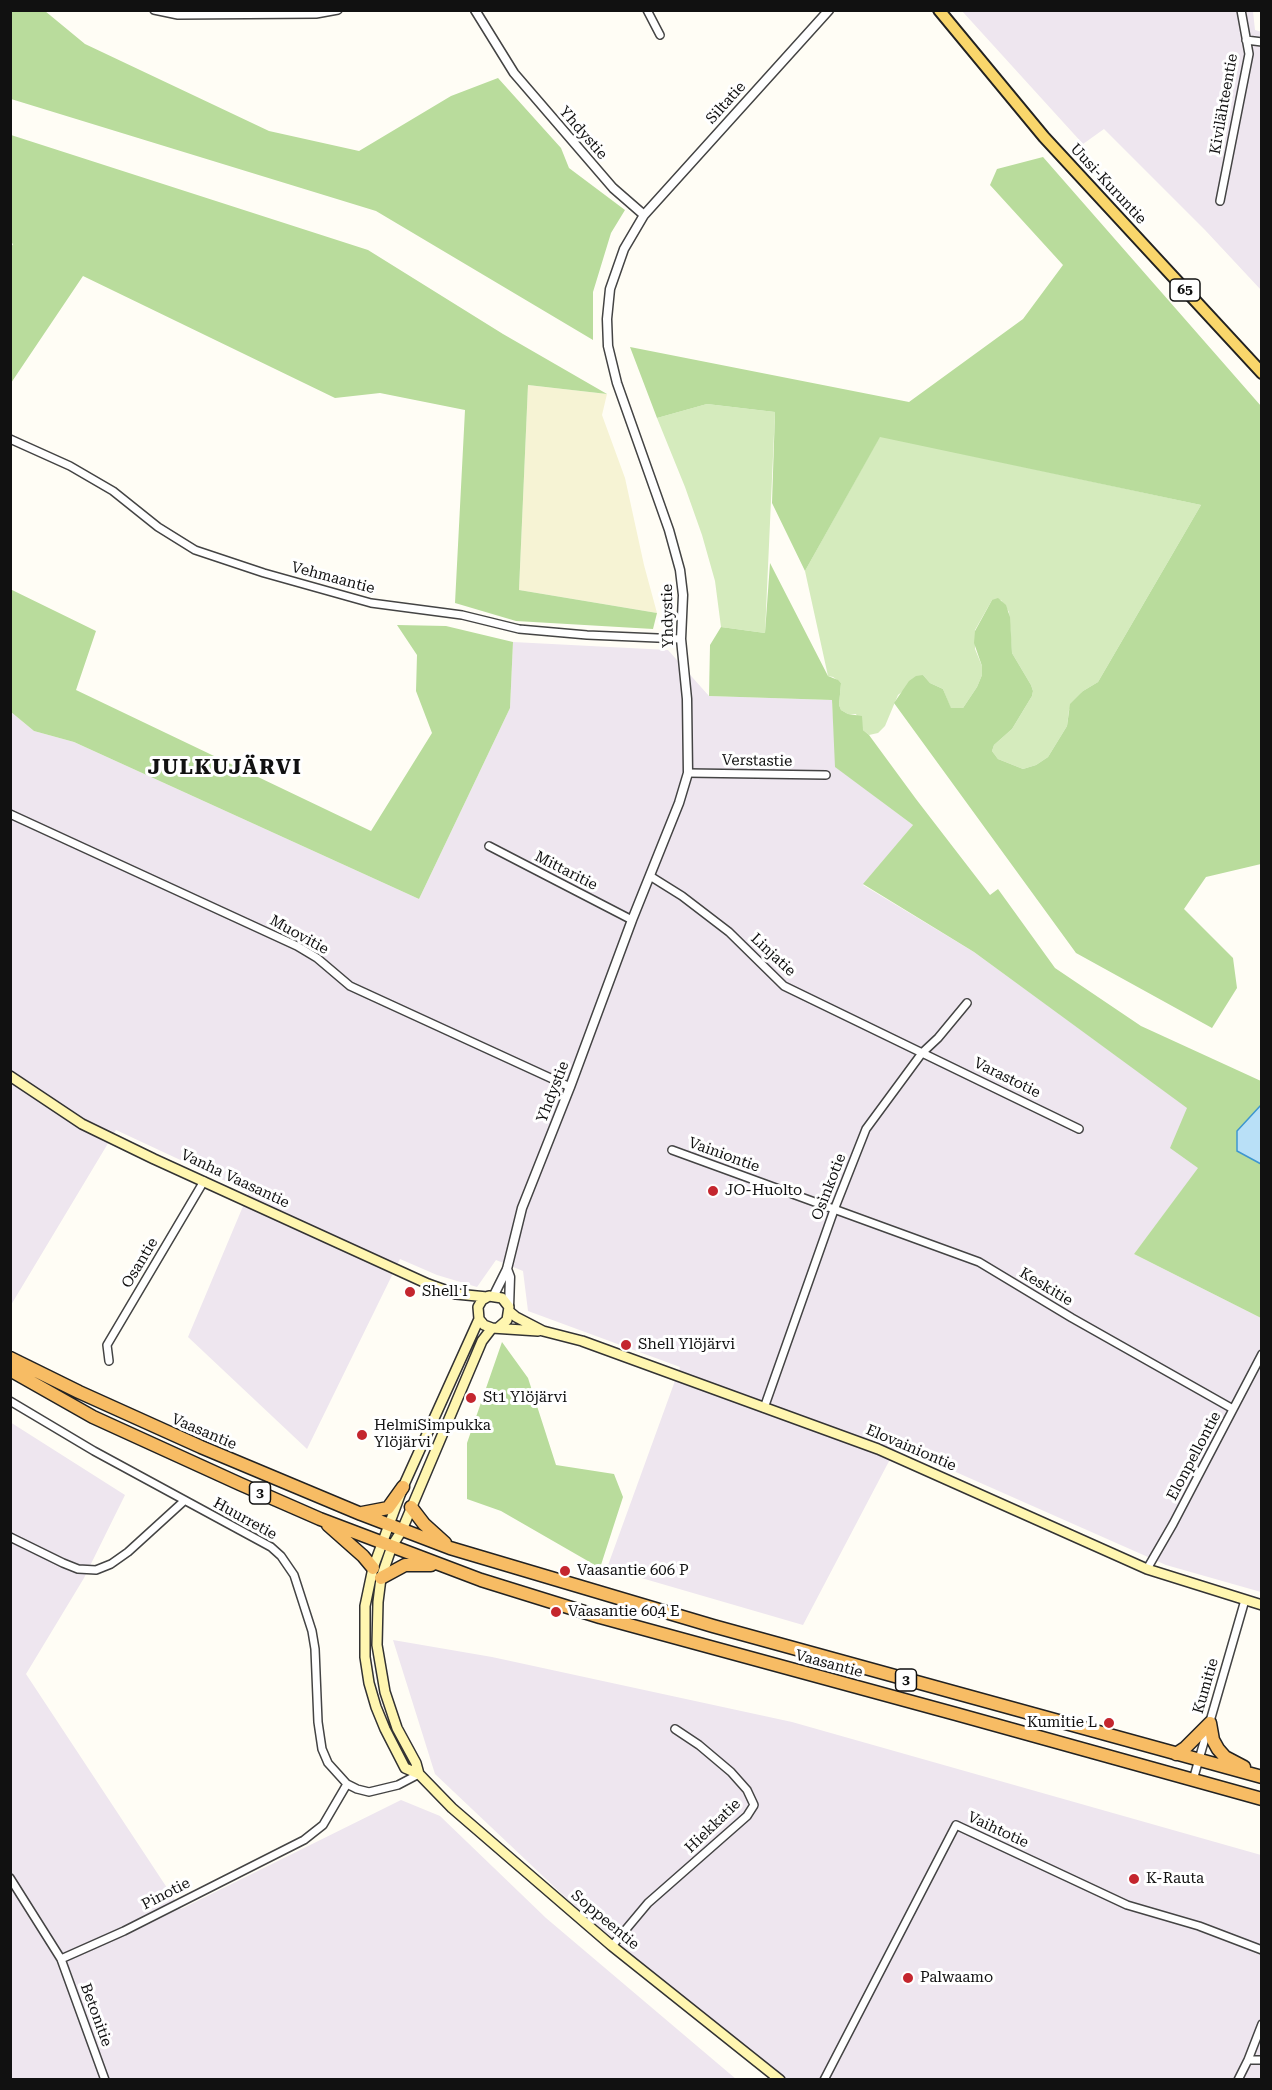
<!DOCTYPE html>
<meta charset="utf-8">
<style>
body{margin:0}
#map{position:relative;width:1272px;height:2090px;overflow:hidden;background:#fffdf5;font-family:"Roboto Serif",serif}
canvas{display:block}
.frame{position:absolute;inset:0;border:12px solid #111;pointer-events:none}
</style>
<div id="map">
<canvas width="1272" height="2090"></canvas>
<div class="frame"></div>
</div>
<script>
const c = document.querySelector('canvas').getContext('2d');
c.lineJoin = 'round';
function paint(path, color) { c.fillStyle = color; c.fill(path, 'evenodd'); }
const poly = rows => new Path2D(rows.map(r => 'M' + r).join(''));
function stroke(path, color, width, dash) { c.strokeStyle = color; c.lineWidth = width; c.lineCap = dash ? 'butt' : 'round'; c.setLineDash(dash || []); c.stroke(path); }
function label(font, color, halo, rows, align = 'center') {
  c.font = font + ' "Roboto Serif",serif'; c.lineWidth = 6; c.setLineDash([]); c.textBaseline = 'middle'; c.strokeStyle = halo; c.fillStyle = color; for (const [text, x, y, turn = 0] of rows) {
    c.save(); c.translate(x, y); c.rotate((+turn || 0) * Math.PI / 180); c.textAlign = isNaN(turn) ? turn : align; if (halo) c.strokeText(text, 0, 0); c.fillText(text, 0, 0); c.restore();
  }
}
paint(poly([
 [962,11,1253,11,1255,30,1262,32,1261,290,1205,230,1104,129,1083,144],
 [513,642,668,650,709,696,832,700,836,767,913,825,863,885,974,952,1188,1108,1199,1168,1134,1254,1261,1318,1261,1592,1166,1565,897,1446,803,1625,607,1568,680,1367,528,1311,523,1271,496,1260,477,1287,437,1275,400,1259,307,1449,188,1337,249,1192,116,1130,11,1305,11,712,34,731,74,742,419,899,510,708],
 [10,1422,125,1495,84,1578,26,1674,181,1909,401,1800,440,1816,546,1918,736,2079,11,2079],
 [393,1640,492,1657,792,1722,1261,1855,1261,2079,783,2079,764,2069,565,1897,435,1774]
]), '#eee6ef');
paint(poly([
 [528,385,607,394,602,415,625,478,644,565,657,613,519,590]
]), '#f6f3d4');
paint(poly([
 [707,404,775,412,765,633,721,627,715,581,702,535,685,487,657,418],
 [880,436,1201,505,1098,682,1083,691,1069,710,1067,726,1048,757,1036,765,1023,769,998,759,992,751,994,745,1012,729,1032,696,1033,691,1031,685,1012,653,1009,612,1001,600,992,600,975,630,975,649,982,666,982,675,977,687,963,708,951,709,943,689,930,683,923,675,898,695,885,726,878,733,869,735,863,730,856,714,848,714,841,710,839,705,841,683,833,677,828,676,805,571]
]), '#d5ebbd');
paint(poly([
 [10,11,45,11,85,44,269,131,359,151,451,96,498,78,561,148,569,168,625,210,611,233,593,292,593,340,376,211,11,99],
 [11,135,368,250,503,334,607,394,528,385,519,590,657,613,653,629,516,621,455,603,465,410,380,393,335,398,83,276,11,383,10,249,13,244,10,242],
 [1043,157,1261,406,1261,864,1206,877,1184,909,1233,958,1237,988,1212,1028,1076,953,894,703,909,681,916,676,923,675,930,683,943,689,951,708,963,708,977,687,982,675,982,666,974,643,975,631,992,600,998,598,1006,605,1010,617,1012,653,1031,685,1033,691,1032,696,1012,729,994,745,992,751,998,759,1023,769,1036,765,1048,757,1067,726,1070,704,1083,691,1098,682,1201,505,880,437,805,571,772,503,775,412,707,404,657,418,630,347,909,402,1023,319,1063,265,990,185,997,169],
 [770,563,828,676,838,680,841,683,839,705,841,710,848,714,862,716,863,730,869,735,916,799,990,895,998,889,1055,968,1141,1026,1261,1081,1261,1105,1237,1151,1261,1164,1261,1318,1134,1254,1198,1168,1170,1148,1187,1108,974,952,863,884,913,825,835,767,832,700,709,696,710,645,721,627,765,633],
 [10,589,96,631,76,690,371,831,432,733,416,691,417,655,397,625,446,626,513,642,510,708,419,899,74,742,34,731,11,712],
 [502,1342,528,1378,556,1465,614,1474,623,1497,600,1568,501,1511,467,1499,467,1443]
]), '#b9dc9c');
const water = poly([
 [1261,1105,1261,1164,1237,1151,1237,1131,1261,1105]
]);
paint(water, '#b9e0f7');
stroke(water, '#3f96cf', 1.5);
const minor = poly([
 [154,10,178,15,316,14,338,10],
 [647,10,660,35],
 [1246,40,1262,42],
 [1220,201,1249,54,1241,10],
 [10,439,70,466,113,491,158,527,195,550,264,573,371,603,462,615,519,629,587,635,681,639],
 [688,773,826,775],
 [10,814,297,946,317,958,350,986,570,1087],
 [489,846,632,920],
 [650,876,682,896,729,932,784,986,1079,1129],
 [672,1150,979,1262,1072,1318,1233,1409],
 [109,1361,107,1345,204,1181],
 [10,1401,94,1451,271,1547,281,1556,294,1575,312,1631,315,1649,318,1722,322,1749,328,1763,347,1784,357,1789,369,1792,398,1785,419,1774],
 [764,1408,834,1210,866,1129,922,1053,938,1038,967,1003],
 [10,1537,63,1563,78,1569,96,1570,111,1564,128,1552,184,1501],
 [1147,1569,1173,1524,1262,1354],
 [1193,1780,1245,1600],
 [10,1878,61,1959,124,1931,304,1840,323,1825,347,1784],
 [612,1946,648,1903,747,1816,754,1805,747,1790,731,1772,699,1745,675,1729],
 [61,1959,105,2080],
 [1248,2060,1262,2024],
 [824,2080,956,1825,1127,1905,1199,1926,1262,1950],
 [1238,2080,1248,2060,1262,2060]
]);
const tertiary = poly([
 [475,10,514,73,613,188,644,215],
 [507,1269,510,1277,509,1307],
 [494,1295,507,1269,522,1208,570,1087,632,920,679,803,688,773,687,699,681,639,683,595,680,570,669,530,617,383,608,346,607,319,610,289,624,249,644,215,829,10]
]);
const secondary = poly([
 [10,1076,82,1124,154,1159,428,1284,456,1294,487,1297],
 [510,1312,516,1317,543,1331,582,1341,878,1449,1147,1569,1262,1605],
 [499,1327,507,1320,509,1307,502,1298,489,1296,482,1300,478,1307,479,1319,484,1325,492,1328,538,1331],
 [492,1328,482,1341,402,1530,392,1546,381,1578,378,1602,377,1645,385,1692,397,1728,416,1763,419,1774,452,1808,612,1946,780,2080],
 [419,1774,405,1768,385,1729,376,1707,369,1683,365,1657,365,1606,373,1568,403,1487,479,1319]
]);
const primary = poly([
 [939,10,1044,137,1262,373]
]);
const trunk = poly([
 [10,1358,79,1392,201,1447,361,1514,450,1548,713,1626,1262,1777],
 [10,1370,93,1417,240,1484,320,1519,481,1580,600,1617,956,1714,1262,1799],
 [411,1507,424,1524,445,1543],
 [362,1513,388,1508,403,1487],
 [328,1525,363,1556,373,1568],
 [381,1578,405,1565,431,1565],
 [1210,1723,1213,1740,1218,1749,1225,1757,1244,1767],
 [1176,1754,1185,1748,1210,1723]
]);
stroke(minor, '#444', 10);
stroke(tertiary, '#444', 11);
stroke(secondary, '#333', 12);
stroke(primary, '#222', 14);
stroke(trunk, '#222', 15);
stroke(minor, '#fff', 7);
stroke(tertiary, '#fff', 8);
stroke(secondary, '#fff6b0', 9);
stroke(primary, '#f9d66b', 10);
stroke(trunk, '#f7bc64', 12);
for (const [x, y, r, color] of [
 [713,1191,6,"#c4262e"],
 [410,1292,6,"#c4262e"],
 [626,1345,6,"#c4262e"],
 [471,1398,6,"#c4262e"],
 [362,1435,6,"#c4262e"],
 [565,1571,6,"#c4262e"],
 [556,1612,6,"#c4262e"],
 [1109,1723,6,"#c4262e"],
 [1134,1879,6,"#c4262e"],
 [908,1978,6,"#c4262e"]
]) { const dot = new Path2D(); dot.arc(x, y, r, 0, 2 * Math.PI); c.fillStyle = color; c.fill(dot); stroke(dot, '#fff', 2); }
for (const [x, y, w] of [
 [1185,290,30],
 [260,1493,21],
 [906,1680,21]
]) { const box = new Path2D(); box.roundRect(x - w / 2, y - 11, w, 22, 4.5); c.fillStyle = '#fff'; c.fill(box); stroke(box, '#111', 1.5); }
label('bold 14px', '#111', null, [
 ["65",1185,290],
 ["3",260,1493],
 ["3",906,1680]
]);
label('15px', '#111', '#fff', [
 ["Siltatie",726,103,-48],
 ["Kivilähteentie",1224,104,-80],
 ["Yhdystie",583,133,49],
 ["Uusi-Kuruntie",1108,184,47],
 ["Vehmaantie",333,578,15],
 ["Yhdystie",668,616,-91],
 ["Verstastie",757,761,1],
 ["Mittaritie",566,871,27],
 ["Muovitie",299,935,29],
 ["Linjatie",773,955,43],
 ["Varastotie",1007,1078,26],
 ["Yhdystie",553,1092,-69],
 ["Vainiontie",724,1155,20],
 ["Vanha Vaasantie",235,1179,25],
 ["Osinkotie",829,1187,-69],
 ["Osantie",140,1263,-59],
 ["Keskitie",1046,1287,31],
 ["Vaasantie",204,1432,23],
 ["Elovainiontie",911,1448,23],
 ["Elonpellontie",1194,1456,-62],
 ["Huurretie",245,1519,29],
 ["Vaasantie",829,1664,15],
 ["Kumitie",1206,1686,-74],
 ["Hiekkatie",713,1826,-44],
 ["Vaihtotie",998,1830,25],
 ["Pinotie",166,1894,-27],
 ["Soppeentie",605,1920,40],
 ["Betonitie",96,2015,70]
]);
label('15px', '#111', '#fff', [
 ["JO-Huolto",725,1191],
 ["Shell I",422,1292],
 ["Shell Ylöjärvi",638,1345],
 ["St1 Ylöjärvi",483,1398],
 ["HelmiSimpukka",374,1426],
 ["Ylöjärvi",374,1443],
 ["Vaasantie 606 P",577,1571],
 ["Vaasantie 604 E",568,1612],
 ["Kumitie L",1097,1723,"right"],
 ["K-Rauta",1146,1879],
 ["Palwaamo",920,1978]
], 'left');
c.letterSpacing = '1.5px';
label('bold 21px', '#111', '#fff', [
 ["JULKUJÄRVI",225,768]
]);
c.letterSpacing = '0px';
</script>
